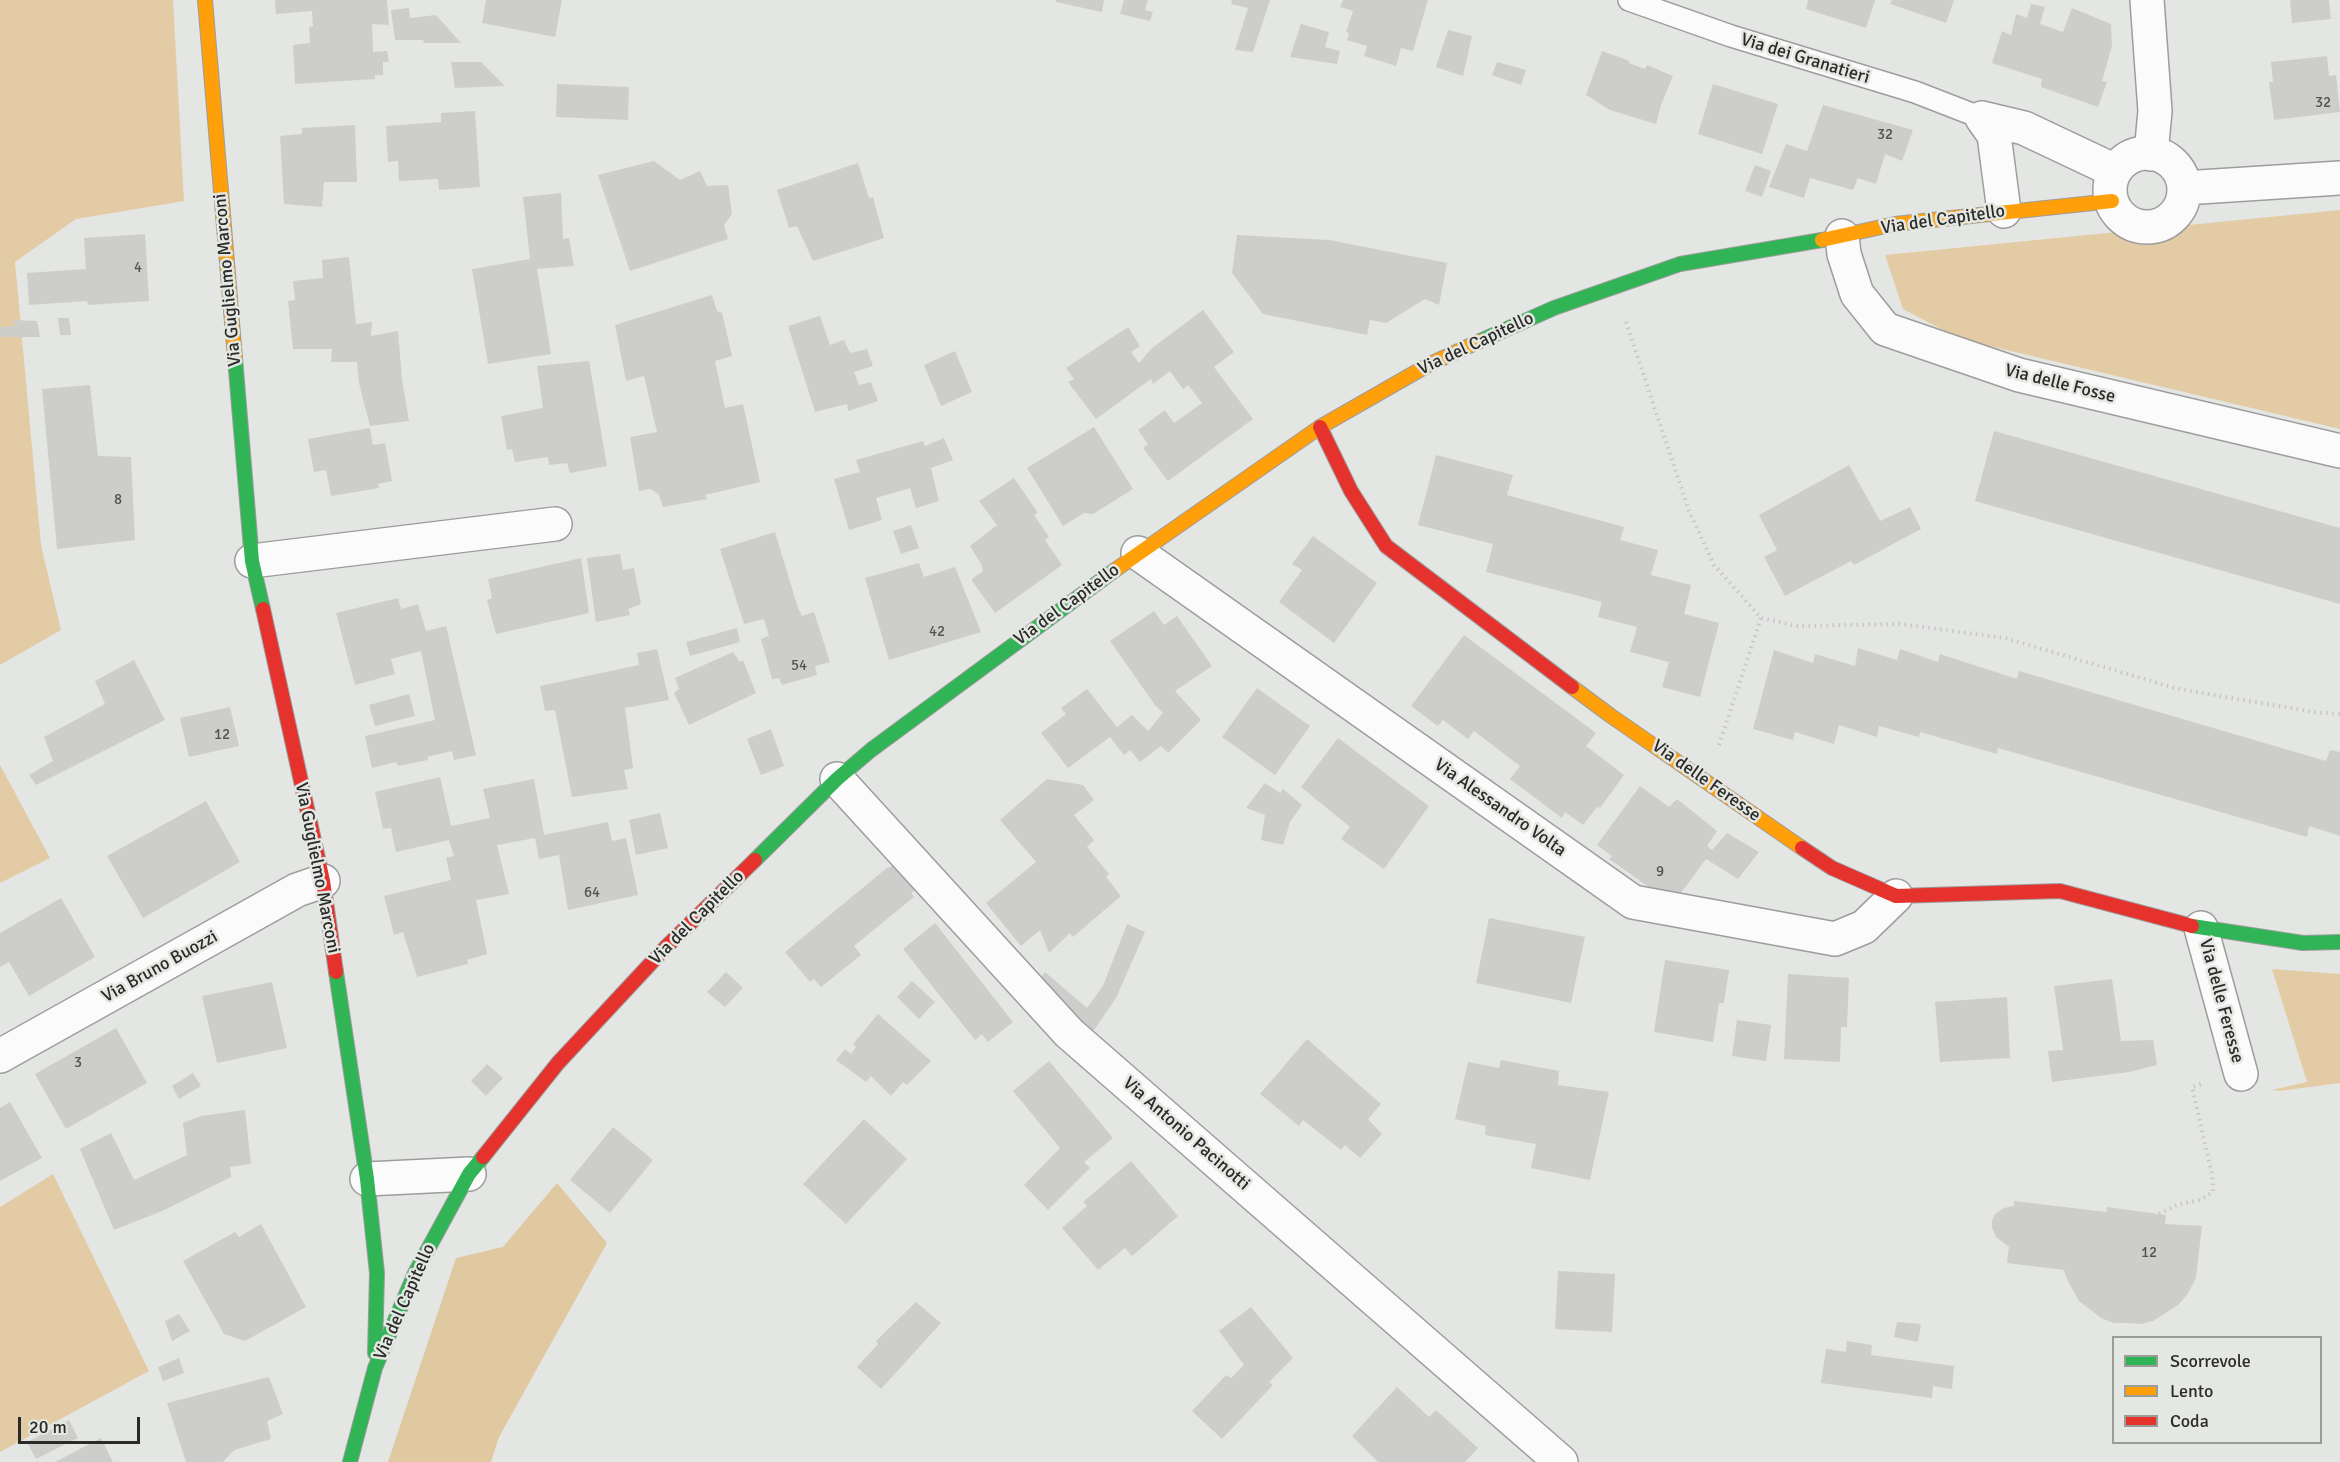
<!DOCTYPE html>
<style>
body{margin:0}
#map{position:relative;width:2340px;height:1462px;overflow:hidden;background:#e4e6e3;font-family:Signika,sans-serif}
canvas{display:block}
.legend{position:absolute;left:2112px;top:1336px;width:210px;height:108px;box-sizing:border-box;background:#e4e7e2;border:2px solid #9a9c98;margin:0;padding:8px 10px;list-style:none;font-size:18px;color:#2a2b29}
.legend li{display:flex;align-items:center;gap:12px;height:30px}
.legend b{width:30px;border:2px solid #9a9c98}
.scale{position:absolute;left:18px;top:1417px;width:122px;height:27px;box-sizing:border-box;border:3px solid #2a2b29;border-top:0;padding-left:8px;font-size:18px;line-height:21px;white-space:nowrap;color:#2a2b29;-webkit-text-stroke:4px #e4e7e2;paint-order:stroke}
</style>
<div id="map">
<canvas width="2340" height="1462"></canvas>
<ul class="legend">
<li><b style="height:8px;background:#30b455"></b>Scorrevole</li>
<li><b style="height:8px;background:#ff9f0a"></b>Lento</li>
<li><b style="height:8px;background:#e5322d"></b>Coda</li>
</ul>
<div class="scale">20 m</div>
</div>
<script>
const c = document.querySelector('canvas').getContext('2d');
c.lineJoin = 'round';
function paint(path, color) { c.fillStyle = color; c.fill(path, 'evenodd'); }
const poly = rows => new Path2D(rows.map(r => 'M' + r).join(''));
function stroke(path, color, width, dash) { c.strokeStyle = color; c.lineWidth = width; c.lineCap = dash ? 'butt' : 'round'; c.setLineDash(dash || []); c.stroke(path); }
function label(font, color, halo, rows, align = 'center') {
  c.font = font + ' Signika,sans-serif'; c.lineWidth = 5; c.setLineDash([]); c.textBaseline = 'middle'; c.strokeStyle = halo; c.fillStyle = color; for (const [text, x, y, turn = 0] of rows) {
    c.save(); c.translate(x, y); c.rotate((+turn || 0) * Math.PI / 180); c.textAlign = isNaN(turn) ? turn : align; if (halo) c.strokeText(text, 0, 0); c.fillText(text, 0, 0); c.restore();
  }
}
paint(poly([
 [0,0,173,0,184,201,76,219,15,262,41,545,61,630,0,665],
 [2340,210,2340,429,1960,339,1903,309,1885,255],
 [0,765,50,858,0,883],
 [2272,969,2340,974,2340,1083,2279,1091,2272,1090,2307,1082],
 [53,1174,149,1371,0,1452,0,1207]
]), '#e3cca5');
paint(poly([
 [557,1183,607,1243,499,1437,491,1462,388,1462,456,1258,503,1247]
]), '#e0c8a0');
paint(poly([
 [275,0,387,0,389,25,372,24,373,52,387,51,389,62,383,62,383,75,375,75,375,79,295,84,293,45,310,43,309,27,313,26,312,11,276,14],
 [486,0,562,0,555,37,482,23],
 [1056,0,1104,0,1102,12,1056,2],
 [1124,0,1148,0,1145,10,1153,12,1150,21,1120,14],
 [1232,0,1270,0,1253,52,1235,50,1248,8,1231,4],
 [1343,0,1428,0,1413,51,1401,48,1396,66,1364,56,1367,46,1347,40,1349,33,1346,32,1353,11,1340,7],
 [1808,0,1875,0,1866,28,1806,9],
 [1892,0,1954,0,1946,23,1890,4],
 [2290,0,2329,0,2331,19,2292,23],
 [2031,4,2045,7,2040,24,2063,32,2072,8,2111,24,2112,46,2102,81,2107,82,2098,107,2041,87,2042,79,1992,63,2002,31,2011,35,2016,14,2027,18],
 [409,8,410,18,436,15,461,43,424,43,423,40,395,40,391,10],
 [1301,24,1329,32,1325,47,1340,51,1337,64,1290,57],
 [1448,30,1472,36,1463,76,1436,67],
 [1602,51,1630,61,1629,63,1645,69,1647,65,1673,76,1661,105,1656,124,1610,110,1586,95],
 [2327,56,2329,76,2336,75,2340,112,2274,120,2269,82,2273,82,2271,62],
 [451,62,481,62,505,86,455,88],
 [1497,62,1526,70,1521,85,1492,75],
 [557,84,629,87,628,120,556,117],
 [1713,84,1778,104,1762,154,1698,134],
 [1823,105,1913,130,1902,161,1885,154,1876,184,1858,178,1853,190,1810,178,1804,198,1769,187,1786,144,1807,151],
 [475,111,480,187,439,190,438,179,399,181,398,161,388,162,386,126,441,122,441,113],
 [355,125,357,182,324,182,322,207,284,204,280,136,302,134,302,128],
 [654,161,680,180,700,171,707,186,728,185,732,214,724,225,728,239,630,271,598,175],
 [858,163,869,198,873,197,884,238,813,261,797,226,789,228,777,190],
 [1755,165,1771,171,1762,197,1745,191],
 [561,193,563,239,569,238,574,266,537,269,551,354,488,364,472,269,530,259,523,197],
 [145,234,149,301,88,305,87,301,29,305,27,273,86,269,84,238],
 [1237,235,1329,240,1447,263,1439,305,1425,299,1386,323,1370,320,1367,335,1263,314,1232,273],
 [349,257,356,324,372,322,371,336,398,331,402,380,409,421,370,426,359,383,357,362,331,362,332,349,293,349,288,301,295,300,293,281,323,278,322,260],
 [712,295,717,311,722,313,732,356,715,361,725,408,743,404,760,482,705,495,707,499,663,507,659,495,651,489,639,491,630,437,657,432,644,376,626,381,615,325],
 [1203,310,1234,352,1214,367,1253,419,1168,481,1143,448,1148,444,1138,430,1165,410,1174,423,1202,403,1188,385,1183,389,1170,371,1153,384,1151,379,1096,419,1068,382,1074,379,1066,368,1128,327,1140,346,1131,352,1139,363,1152,348],
 [820,316,830,345,844,340,850,353,867,349,873,366,854,372,859,385,871,382,878,401,848,411,847,404,815,412,788,326],
 [58,318,69,318,71,335,60,335],
 [13,320,37,321,40,337,0,337,0,327,15,326],
 [955,351,972,392,941,406,924,365],
 [589,361,607,466,570,473,567,463,549,465,548,457,515,462,512,449,507,450,501,416,543,408,537,366],
 [90,385,98,456,131,457,135,540,57,549,42,389],
 [1094,427,1133,489,1093,514,1084,513,1063,526,1027,468],
 [370,428,373,445,385,443,392,481,378,484,379,488,331,496,326,470,314,472,308,439],
 [1994,431,2340,528,2340,604,1975,501],
 [944,438,953,460,931,468,939,501,916,508,910,488,876,498,882,520,849,530,834,479,860,472,856,460,923,441,925,446],
 [1436,455,1513,475,1507,495,1624,527,1620,540,1658,550,1651,575,1691,585,1684,614,1719,623,1700,697,1662,687,1669,662,1630,652,1637,627,1598,617,1602,602,1486,572,1493,544,1418,525],
 [1849,465,1880,521,1910,507,1921,529,1854,565,1851,561,1785,596,1764,557,1777,550,1759,515],
 [1014,478,1038,513,1034,515,1049,537,1045,540,1062,565,995,613,972,581,972,579,983,571,981,564,970,546,997,525,979,501],
 [911,525,919,548,901,554,893,531],
 [775,532,798,608,802,616,814,612,830,662,815,666,817,675,782,685,779,678,772,679,761,639,769,636,764,619,744,624,720,549],
 [1313,536,1377,583,1334,643,1279,602,1302,570,1292,564],
 [620,554,623,570,634,568,641,604,628,609,630,615,596,622,587,558],
 [581,558,589,613,496,634,487,600,492,598,488,579],
 [919,563,924,577,955,567,981,632,889,660,865,578],
 [398,598,401,609,418,604,426,631,446,626,476,755,454,760,452,751,427,757,428,760,398,766,396,762,372,768,365,736,435,720,421,651,391,659,395,674,355,685,336,613],
 [1154,611,1164,625,1177,616,1212,666,1175,691,1201,720,1168,753,1161,746,1140,762,1130,750,1124,755,1110,737,1068,768,1041,733,1066,714,1061,708,1087,689,1117,727,1132,715,1148,731,1163,713,1155,705,1110,641],
 [737,628,740,642,690,656,686,642],
 [1464,635,1596,733,1586,746,1624,775,1600,808,1597,807,1583,825,1565,812,1562,818,1510,779,1520,766,1474,731,1468,739,1443,720,1438,726,1411,706],
 [1858,648,1897,660,1900,649,1938,662,1940,654,2017,679,2019,671,2326,761,2330,750,2340,752,2340,836,2309,826,2307,837,1998,748,1997,754,1920,732,1919,737,1879,726,1877,737,1839,725,1834,744,1795,732,1793,740,1753,729,1774,650,1813,663,1815,654,1855,666],
 [657,649,669,700,625,708,633,768,624,770,628,789,572,797,555,710,545,711,540,686,639,665,637,653],
 [733,652,740,662,743,660,756,693,689,725,674,693,679,689,675,678],
 [134,660,165,720,36,785,29,775,53,761,44,737,105,704,95,681],
 [1257,688,1310,726,1275,775,1222,737],
 [409,694,415,716,375,726,369,705],
 [230,707,239,746,189,757,180,718],
 [771,729,784,766,761,775,747,739],
 [1338,738,1429,806,1384,869,1341,839,1350,827,1301,787],
 [440,777,451,826,490,818,483,789,534,779,544,835,608,822,612,841,626,838,638,895,568,910,559,855,539,859,535,838,497,845,509,894,476,900,487,954,467,960,468,964,417,977,403,932,394,935,384,896,451,880,446,858,454,856,449,840,396,852,391,828,383,829,375,792],
 [1047,779,1083,785,1094,800,1074,815,1094,840,1087,847,1109,874,1106,877,1121,896,1073,937,1070,933,1049,953,1040,930,1021,946,986,903,1036,862,1000,820],
 [1265,783,1280,793,1283,789,1302,805,1290,822,1283,845,1261,840,1265,815,1246,808],
 [1640,786,1669,807,1677,799,1717,831,1707,846,1712,850,1727,833,1759,852,1738,879,1706,859,1675,901,1659,888,1656,892,1609,859,1612,856,1597,845],
 [206,801,240,862,143,918,107,856],
 [660,813,668,848,636,855,629,820],
 [895,864,916,890,911,893,914,897,854,946,861,955,821,987,814,979,810,982,785,952,888,867,889,868],
 [61,898,95,957,29,996,9,962,0,967,0,933],
 [1489,918,1585,937,1571,1003,1476,983],
 [935,923,1013,1022,988,1042,982,1034,975,1040,903,949],
 [1127,924,1145,932,1116,998,1092,1033,1039,981,1045,972,1087,1008,1103,986],
 [1665,960,1729,970,1724,1003,1719,1003,1713,1042,1654,1032],
 [726,972,743,988,725,1007,707,992],
 [1788,974,1849,978,1847,1027,1841,1027,1840,1062,1784,1059],
 [2112,979,2121,1041,2153,1040,2157,1065,2129,1072,2052,1082,2048,1051,2063,1050,2054,986],
 [912,981,935,1002,919,1019,897,997],
 [272,982,287,1048,217,1063,202,996],
 [2007,997,2010,1058,1940,1062,1935,1002],
 [878,1014,931,1061,907,1085,903,1082,891,1096,871,1076,866,1082,836,1060,845,1049,851,1054,856,1047,853,1044],
 [1737,1020,1771,1025,1766,1061,1732,1056],
 [116,1028,147,1083,66,1129,35,1074],
 [1307,1039,1381,1104,1368,1119,1382,1134,1360,1158,1345,1145,1341,1150,1303,1120,1299,1126,1260,1094],
 [1501,1060,1559,1071,1558,1085,1609,1092,1590,1180,1531,1168,1536,1144,1485,1135,1486,1126,1455,1119,1468,1062,1499,1068],
 [1049,1061,1113,1138,1084,1162,1090,1168,1048,1210,1024,1185,1060,1148,1013,1091],
 [487,1064,503,1078,486,1096,471,1081],
 [193,1073,201,1086,179,1099,172,1086],
 [10,1102,42,1158,0,1181,0,1108],
 [245,1110,251,1164,230,1167,231,1177,162,1211,114,1230,80,1149,111,1133,134,1180,187,1155,183,1123,201,1116],
 [864,1119,907,1159,846,1224,803,1184],
 [613,1127,653,1160,610,1213,570,1180],
 [1131,1161,1178,1216,1132,1256,1125,1248,1098,1270,1062,1228,1087,1206,1083,1202],
 [2014,1201,2106,1212,2107,1207,2166,1215,2165,1224,2202,1226,2196,1278,2187,1295,2178,1305,2153,1321,2141,1324,2126,1323,2114,1323,2101,1318,2079,1301,2067,1279,2064,1270,2007,1263,2009,1247,1996,1237,1992,1228,1992,1221,1995,1214,2004,1208,2014,1206],
 [261,1224,306,1307,245,1341,224,1334,183,1261,235,1232,239,1237],
 [1558,1271,1615,1274,1612,1332,1555,1329],
 [916,1302,941,1323,881,1389,857,1367,878,1344,876,1341],
 [1251,1307,1293,1358,1269,1382,1273,1385,1222,1439,1192,1411,1226,1375,1231,1378,1244,1365,1219,1331],
 [179,1314,190,1331,172,1341,165,1321],
 [1897,1322,1921,1324,1918,1342,1894,1337],
 [1847,1341,1872,1345,1871,1355,1954,1366,1952,1389,1933,1386,1932,1398,1821,1383,1826,1349,1846,1352],
 [179,1358,184,1373,163,1381,158,1367],
 [269,1377,283,1414,267,1421,271,1439,234,1450,223,1462,186,1462,167,1403],
 [1397,1387,1429,1417,1436,1410,1478,1448,1465,1462,1378,1462,1352,1436],
 [69,1420,78,1438,36,1459,27,1442],
 [101,1438,113,1462,55,1462]
]), '#cdcecc');
const lane = poly([
 [1629,0,1731,36,1915,92,1982,118]
]);
const street = poly([
 [2147,0,2155,111,2151,154],
 [1982,118,2024,128,2115,171],
 [1982,118,1994,135,2004,211],
 '2110 190a37 37 0 1 1 74 0a37 37 0 1 1-74 0Z',
 [2184,188,2340,178],
 [1842,236,1844,254,1857,294,1885,329,2019,375,2340,451],
 [1138,553,1633,902,1835,939,1864,927,1896,896],
 [252,561,555,524],
 [837,779,1069,1033,1561,1462],
 [2201,928,2241,1074],
 [0,1056,297,890,323,881],
 [367,1179,469,1174]
]);
const fast = poly([
 [1480,341,1554,308,1680,264,1822,240],
 [235,358,252,561,263,609],
 [755,860,837,779,871,750,1115,570],
 [2192,926,2303,943,2340,942],
 [336,972,367,1179,377,1273,375,1353],
 [350,1462,375,1368,415,1273,469,1174,483,1157]
]);
const slow = poly([
 [205,0,235,358],
 [1822,240,1895,224,2112,201],
 [1115,570,1320,427,1430,364,1480,341],
 [1572,687,1611,716,1802,848]
]);
const jam = poly([
 [1320,427,1351,491,1386,546,1572,687],
 [263,609,323,881,336,972],
 [1802,848,1832,868,1896,896,2060,891,2192,926],
 [483,1157,558,1063,666,947,755,860]
]);
stroke(lane, '#9c9d9c', 24);
stroke(street, '#9c9d9c', 36);
stroke(fast, '#9c9d9c', 16);
stroke(slow, '#9c9d9c', 16);
stroke(jam, '#9c9d9c', 16);
stroke(poly([
 [1626,322,1689,511,1714,565,1761,618,1798,626,1900,624,2005,638,2178,689,2314,712,2340,714],
 [1719,745,1761,618],
 [2159,1214,2179,1204,2200,1200,2213,1192,2212,1174,2192,1087,2205,1083]
]), '#c6c6c6', 4, [1.5, 4.5]);
stroke(lane, '#fbfbfb', 21);
stroke(street, '#fbfbfb', 33);
stroke(fast, '#30b455', 14);
stroke(slow, '#ff9f0a', 14);
stroke(jam, '#e5322d', 14);
label('15px', '#535452', null, [
 ["32",2323,103],
 ["32",1885,135],
 ["4",138,268],
 ["8",118,500],
 ["42",937,632],
 ["54",799,666],
 ["12",222,735],
 ["9",1660,872],
 ["64",592,893],
 ["3",78,1063],
 ["12",2149,1253]
]);
label('18px', '#2a2b29', '#e4e7e2', [
 ["Via dei Granatieri",1805,59,17],
 ["Via del Capitello",1943,220,-8],
 ["Via Guglielmo Marconi",228,280,-95],
 ["Via del Capitello",1476,344,-25],
 ["Via delle Fosse",2060,384,14],
 ["Via del Capitello",1067,605,-36],
 ["Via delle Feresse",1706,781,35],
 ["Via Alessandro Volta",1500,808,35],
 ["Via Guglielmo Marconi",317,868,79],
 ["Via del Capitello",697,918,-45],
 ["Via Bruno Buozzi",160,967,-29],
 ["Via delle Feresse",2221,1001,75],
 ["Via Antonio Pacinotti",1186,1134,41],
 ["Via del Capitello",405,1302,-66]
]);
</script>
